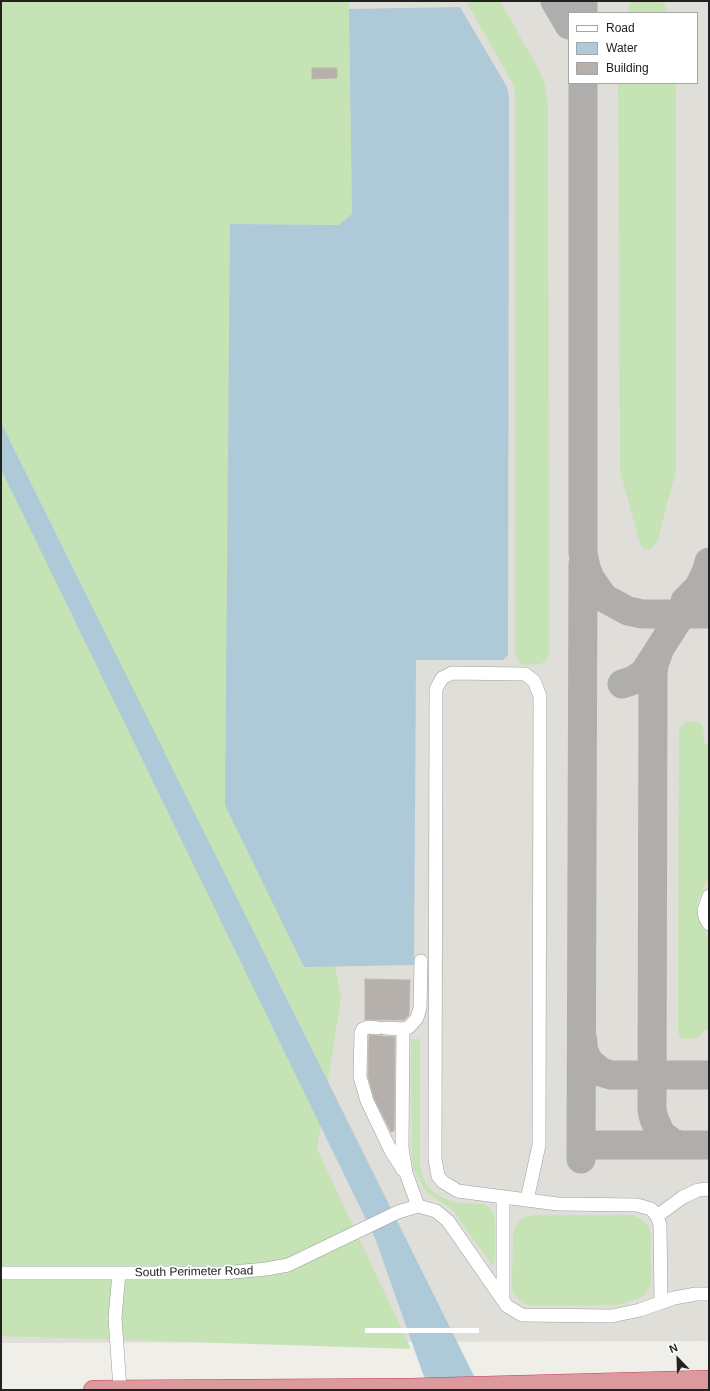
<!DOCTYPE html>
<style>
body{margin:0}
#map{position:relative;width:710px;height:1391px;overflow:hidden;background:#f0eee8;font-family:Helvetica,sans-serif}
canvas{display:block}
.frame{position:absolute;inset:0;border:2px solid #212121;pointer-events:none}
.legend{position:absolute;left:568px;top:12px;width:130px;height:72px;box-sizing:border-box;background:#fff;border:1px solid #a6a6a6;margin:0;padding:5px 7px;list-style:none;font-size:12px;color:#212121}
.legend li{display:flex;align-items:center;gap:8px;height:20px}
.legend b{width:20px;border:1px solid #a6a6a6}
.north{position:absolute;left:658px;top:1339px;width:40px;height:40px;-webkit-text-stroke:3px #fff;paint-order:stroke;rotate:337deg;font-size:11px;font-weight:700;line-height:16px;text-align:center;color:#212121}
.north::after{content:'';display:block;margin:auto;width:14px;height:18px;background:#212121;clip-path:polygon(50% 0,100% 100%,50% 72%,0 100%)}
</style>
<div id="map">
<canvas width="710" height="1391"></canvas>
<div class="frame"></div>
<ul class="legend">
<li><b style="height:5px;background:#fff"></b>Road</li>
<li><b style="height:11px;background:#aec9d8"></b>Water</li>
<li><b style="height:11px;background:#b5b0ab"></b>Building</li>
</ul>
<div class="north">N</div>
</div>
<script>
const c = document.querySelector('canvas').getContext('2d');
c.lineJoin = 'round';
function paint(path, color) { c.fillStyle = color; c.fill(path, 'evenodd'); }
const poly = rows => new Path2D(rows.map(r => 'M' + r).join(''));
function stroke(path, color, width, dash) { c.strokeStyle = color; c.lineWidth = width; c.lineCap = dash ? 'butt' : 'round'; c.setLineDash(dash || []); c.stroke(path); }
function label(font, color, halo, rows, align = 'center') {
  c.font = font + ' Helvetica,sans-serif'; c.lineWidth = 3.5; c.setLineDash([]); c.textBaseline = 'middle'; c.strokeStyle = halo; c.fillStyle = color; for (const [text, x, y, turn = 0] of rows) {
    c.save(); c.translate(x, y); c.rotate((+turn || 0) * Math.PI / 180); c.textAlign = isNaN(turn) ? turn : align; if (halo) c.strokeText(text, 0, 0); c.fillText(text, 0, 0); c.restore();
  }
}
paint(poly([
 [1,1,709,1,709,1341,1,1343],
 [569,13,697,13,697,83,569,83]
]), '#dfded9');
paint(poly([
 [1,1,349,1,352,214,339,225,230,224,304,967,335,966,341,998,317,1149,411,1349,1,1336],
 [466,1,500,1,540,72,545,86,548,104,549,653,546,660,541,664,523,665,518,661,515,653,515,94,513,84],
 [630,1,663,1,668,13,627,13],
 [618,83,676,83,676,470,657,542,650,550,642,548,639,541,620,470],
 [687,721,699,722,703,727,704,743,708,744,709,872,708,878,697,904,698,913,708,939,708,1030,704,1030,699,1037,686,1039,681,1038,678,1032,679,728],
 [411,1039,420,1039,420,1164,422,1175,427,1186,436,1194,446,1199,457,1203,484,1204,492,1210,495,1224,495,1262,492,1265,452,1209,426,1192,414,1170,412,1160],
 [533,1215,633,1215,641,1219,648,1225,651,1233,651,1283,648,1290,642,1297,618,1305,531,1306,522,1303,512,1290,513,1234,518,1222,525,1217]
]), '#c5e3b5');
paint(poly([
 [460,7,507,87,509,96,508,655,503,660,416,660,414,965,304,967,225,805,230,224,339,225,352,214,349,9],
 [1,423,481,1390,431,1390,423,1374,375,1238,1,469]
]), '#aec9d8');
paint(poly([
 [365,1328,479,1328,479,1333,365,1333]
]), '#fff');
stroke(poly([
 [555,1,569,25],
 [583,1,583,13],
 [583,83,583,553,586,568,590,578,604,598,628,611,642,614,709,614],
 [685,601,699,587,707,570,709,562],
 [660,648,654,665,653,674,652,1110,654,1119,661,1134,673,1143,681,1145],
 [622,684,634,680,644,673,699,587],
 [583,1041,583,1049,589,1062,601,1072,611,1075,709,1075],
 [581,1145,709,1145],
 [581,1159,583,564]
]), '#b0aeac', 29);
const building = poly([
 [312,68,337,68,337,78,312,79,312,68],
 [365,979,410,980,409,1015,404,1020,365,1020,365,979],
 [369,1035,395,1037,394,1131,391,1132,374,1098,368,1076,369,1035]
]);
paint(building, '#b5b0ab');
stroke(building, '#c0b8ac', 1);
const minor = poly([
 [709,896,704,910,705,917,709,924],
 [378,1028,368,1027,363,1029,361,1033,360,1077,367,1101,391,1151,403,1170],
 [385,1028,403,1029,409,1027,417,1018,420,1008,421,961],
 [403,1029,402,1148,406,1173,418,1206],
 [503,1197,503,1300],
 [527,1200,539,1145,540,696,534,681,525,674,452,673,442,678,436,689,435,1159,438,1176,443,1182,458,1191,527,1200,558,1204,637,1205,651,1209,657,1216,660,1225,661,1302],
 [657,1216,683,1197,698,1190,709,1189],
 [1,1273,223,1273,266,1269,288,1265,398,1212,418,1206,436,1211,448,1221,507,1306,522,1315,612,1316,640,1310,674,1298,696,1294,709,1294],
 [119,1273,115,1318,120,1389]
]);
const highway = poly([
 [93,1390,410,1388,709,1380]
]);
stroke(minor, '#9e9e9e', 14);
stroke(highway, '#c63d59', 20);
stroke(minor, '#fff', 13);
stroke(highway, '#dd9a9d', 19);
label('12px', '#212121', '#fff', [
 ["South Perimeter Road",194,1272,-1]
]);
</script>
